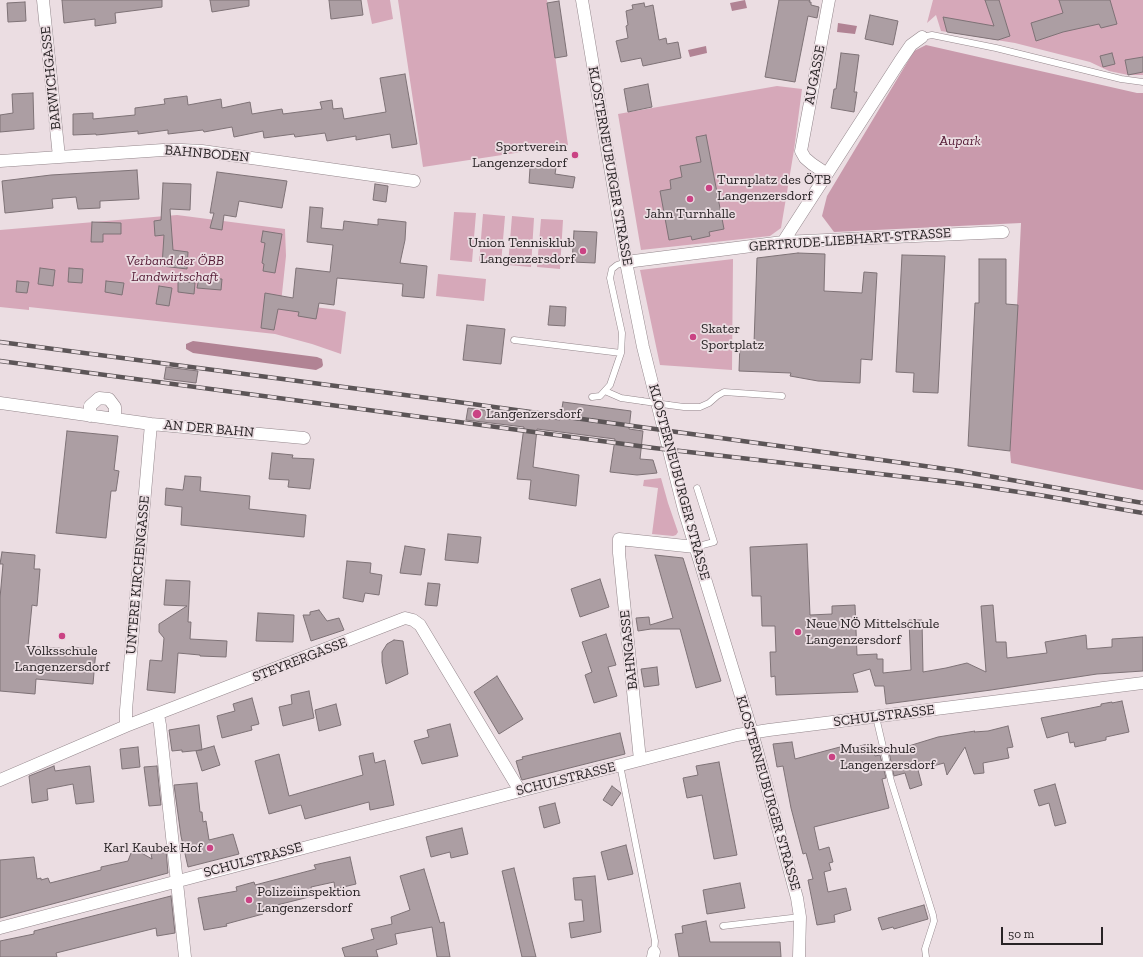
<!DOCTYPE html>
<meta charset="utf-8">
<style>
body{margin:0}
#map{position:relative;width:1143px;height:957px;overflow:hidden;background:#ebdde2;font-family:"Zilla Slab",serif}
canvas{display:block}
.scale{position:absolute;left:1001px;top:927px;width:102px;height:18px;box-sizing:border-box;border:2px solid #282325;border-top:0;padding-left:5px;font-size:12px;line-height:14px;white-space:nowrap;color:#282325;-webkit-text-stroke:3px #ebdde2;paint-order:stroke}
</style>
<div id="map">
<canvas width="1143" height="957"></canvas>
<div class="scale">50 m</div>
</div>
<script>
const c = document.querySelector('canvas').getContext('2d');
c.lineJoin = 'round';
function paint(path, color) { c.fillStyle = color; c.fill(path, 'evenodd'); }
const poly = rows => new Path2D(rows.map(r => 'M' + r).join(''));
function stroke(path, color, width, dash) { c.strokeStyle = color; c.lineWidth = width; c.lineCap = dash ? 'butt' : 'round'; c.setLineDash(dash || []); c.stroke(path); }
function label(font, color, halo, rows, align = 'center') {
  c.font = font + ' "Zilla Slab",serif'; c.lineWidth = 3.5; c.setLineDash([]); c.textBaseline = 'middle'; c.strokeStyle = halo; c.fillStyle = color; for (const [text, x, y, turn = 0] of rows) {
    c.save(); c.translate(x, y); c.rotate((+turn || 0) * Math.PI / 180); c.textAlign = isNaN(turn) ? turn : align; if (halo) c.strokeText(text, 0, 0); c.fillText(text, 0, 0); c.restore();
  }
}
paint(poly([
 [367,0,390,0,393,19,372,24],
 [398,0,547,0,568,145,423,167],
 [933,0,1143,0,1143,75,1128,75,1109,71,1090,62,1015,43,941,31,936,15,927,23],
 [777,86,802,89,794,150,781,228,770,236,641,250,618,114],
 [454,212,476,213,472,262,450,260],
 [483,214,505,216,501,264,479,263],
 [177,215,285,229,286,256,281,303,339,310,346,312,341,354,312,344,275,334,29,307,29,310,0,307,0,230],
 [512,216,534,218,531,267,508,265],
 [541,219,563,220,560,269,537,267],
 [733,259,732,370,660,365,640,270],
 [438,274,486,279,484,301,436,296],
 [661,478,668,503,678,532,676,535,673,536,652,534,658,488,643,486,644,480]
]), '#d6a8b9');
paint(poly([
 [926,45,1137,93,1143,93,1143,490,1011,463,1010,451,1021,223,834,232,822,216,827,196,914,51]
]), '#c99aac');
paint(poly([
 [745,0,747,8,732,11,730,3],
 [838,23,857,26,855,34,837,32],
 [706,46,707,53,690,57,688,50],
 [193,341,317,357,322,359,323,365,322,367,316,370,193,353,186,349,186,344]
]), '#b18394');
const building = poly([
 [62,0,162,0,162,7,115,13,116,23,95,26,95,19,64,23,62,0],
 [210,0,249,0,249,6,212,12,210,0],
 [329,0,361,0,363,15,331,19,329,0],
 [779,0,810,0,809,2,811,2,811,5,819,7,817,18,808,16,795,82,765,77,779,0],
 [985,0,999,0,1010,36,998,40,947,32,943,17,994,26,985,0],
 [1059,0,1110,0,1117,24,1101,28,1099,24,1063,32,1036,41,1031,23,1063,13,1059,0],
 [559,1,567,56,555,58,547,3,559,1],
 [25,2,26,21,8,22,7,3,25,2],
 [644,3,645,7,653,5,659,40,666,38,667,44,678,42,681,58,643,66,641,58,621,62,616,41,628,38,626,26,628,25,626,11,633,9,632,5,644,3],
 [870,15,898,21,893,45,865,39,870,15],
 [841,53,859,55,854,92,857,92,854,112,831,108,834,89,836,89,841,53],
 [1112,53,1115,64,1103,67,1100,56,1112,53],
 [1143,57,1143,72,1128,75,1125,60,1143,57],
 [405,74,417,144,392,148,390,134,356,140,356,136,327,141,325,133,295,137,294,134,264,138,263,131,234,137,232,127,204,132,203,130,168,134,168,130,138,134,138,131,96,135,96,134,73,135,73,114,93,113,93,119,135,115,135,108,165,104,164,99,187,96,188,105,221,99,222,108,250,102,252,114,282,109,283,114,322,109,320,102,332,100,333,109,342,108,344,119,386,112,380,78,405,74],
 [648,84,652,107,628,112,624,89,648,84],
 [33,93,34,129,0,132,0,115,13,113,12,94,33,93],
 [706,135,724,229,709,232,710,236,692,240,691,236,669,240,660,191,671,189,670,180,682,177,680,166,701,162,696,137,706,135],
 [546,166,556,168,555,174,575,177,573,188,529,183,530,168,546,166],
 [137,170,139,199,100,201,100,208,78,209,76,197,52,199,53,208,5,213,2,181,51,175,137,170],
 [217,172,287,181,282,208,239,201,236,217,224,215,222,230,210,228,214,213,210,213,217,172],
 [163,183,191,184,190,210,170,209,173,250,188,252,187,269,162,266,164,235,155,236,154,221,161,220,163,183],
 [375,184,388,186,386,202,373,200,375,184],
 [310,207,323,208,321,228,343,230,344,221,378,225,378,219,406,222,405,240,400,263,427,266,424,298,402,296,403,284,337,278,334,305,319,303,316,319,298,316,299,312,278,309,274,330,261,328,265,293,293,298,296,268,330,272,333,245,307,242,310,207],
 [92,222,121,223,121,234,103,234,103,242,91,242,92,222],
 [263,231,282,234,275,273,263,271,264,264,262,263,265,243,261,242,263,231],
 [574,231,597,232,595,263,572,262,574,231],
 [798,253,825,254,824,291,862,293,864,272,877,273,872,360,861,359,860,383,818,381,790,376,791,373,739,371,740,342,754,343,757,258,798,253],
 [902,255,945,256,938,393,913,392,914,373,896,372,902,255],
 [979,259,1006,259,1006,304,1018,305,1010,451,968,446,975,303,979,303,979,259],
 [40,268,55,270,53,286,38,284,40,268],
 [69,268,83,269,82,283,68,282,69,268],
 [199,278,222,279,221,290,197,288,199,278],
 [17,281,29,282,27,293,16,292,17,281],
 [106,281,124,283,122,295,105,292,106,281],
 [178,281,195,283,194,294,178,292,178,281],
 [159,286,172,288,169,306,156,304,159,286],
 [550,306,566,307,565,326,548,325,550,306],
 [467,325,505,329,501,364,463,360,467,325],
 [166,367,198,371,196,383,164,379,166,367],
 [563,402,631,411,629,429,643,431,640,459,653,460,657,473,637,475,610,472,615,439,537,429,533,467,579,475,576,506,529,499,531,480,517,479,524,427,466,420,468,408,560,420,563,402],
 [67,431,118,436,114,470,119,471,116,491,111,491,106,538,56,533,67,431],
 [272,453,293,455,292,458,314,459,310,489,288,487,289,480,269,479,272,453],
 [185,476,201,477,200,491,250,496,249,509,306,515,304,537,181,525,182,507,165,505,166,488,183,490,185,476],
 [448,534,481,537,478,563,445,560,448,534],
 [807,544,810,615,832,614,832,606,855,605,857,655,877,654,877,659,883,659,883,673,911,670,909,620,922,620,923,672,946,668,967,663,986,672,981,606,993,605,996,642,1006,642,1007,658,1047,653,1045,642,1086,635,1087,649,1112,647,1112,639,1143,637,1143,671,1097,674,991,690,886,704,884,686,875,686,870,669,853,674,858,692,776,695,775,676,771,677,770,652,776,652,775,626,762,626,761,596,752,596,750,547,807,544],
 [405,546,425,549,421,575,400,573,405,546],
 [2,552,35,555,34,569,40,569,37,606,32,605,28,646,70,649,70,647,96,649,93,684,36,679,35,694,0,691,0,598,3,564,0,564,2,552],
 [655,555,683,558,721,681,696,688,680,629,651,629,638,631,636,618,649,617,650,625,673,618,655,555],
 [347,561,371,563,370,573,382,575,379,595,365,593,363,602,343,598,347,561],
 [600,579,609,607,580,617,571,589,600,579],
 [166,580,190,581,188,622,191,622,190,639,227,641,226,657,200,656,200,655,178,653,175,693,147,690,150,660,162,661,164,638,159,632,159,624,187,606,164,605,166,580],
 [428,583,440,584,437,606,425,605,428,583],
 [319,610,327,621,339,618,344,630,311,641,303,615,310,615,310,612,319,610],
 [258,613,294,615,293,642,256,641,258,613],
 [606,634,616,665,608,667,617,696,594,703,585,675,592,672,582,642,606,634],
 [394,640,403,641,408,674,386,684,382,662,382,652,387,644,394,640],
 [657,667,659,685,644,687,641,669,657,667],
 [497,676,523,719,499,734,474,692,497,676],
 [309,691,314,718,283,726,279,707,292,704,291,695,309,691],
 [252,698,259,724,251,726,252,730,222,738,217,716,235,711,233,704,252,698],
 [1122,701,1129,732,1106,737,1106,740,1075,747,1074,742,1070,743,1068,732,1047,738,1041,718,1101,706,1101,704,1112,702,1112,703,1122,701],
 [336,704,341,725,319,731,315,710,336,704],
 [450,724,458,756,422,764,414,741,429,737,427,730,450,724],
 [199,725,202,750,182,752,182,750,172,751,169,730,199,725],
 [1008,726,1013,747,1007,748,1009,758,983,763,984,773,974,774,965,747,947,775,944,763,918,770,922,785,910,789,905,773,894,776,889,752,938,737,975,731,974,732,988,731,1008,726],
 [620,733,625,754,522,780,521,778,516,761,523,759,522,757,620,733],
 [792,742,795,759,840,747,845,750,871,743,875,756,880,755,886,778,882,779,889,808,814,827,819,850,829,847,833,862,829,863,831,870,824,872,828,892,846,888,851,910,834,915,835,922,817,925,808,880,813,879,806,853,803,854,791,808,783,766,777,767,773,744,792,742],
 [214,746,220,765,202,771,196,751,214,746],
 [138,747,140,767,122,769,120,749,138,747],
 [373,753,375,763,385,760,394,805,370,810,369,802,305,819,301,805,269,814,255,761,279,754,289,796,363,775,359,756,373,753],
 [719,762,737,855,714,859,702,795,687,798,683,778,698,775,696,766,719,762],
 [54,766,55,771,90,766,94,802,76,804,73,784,47,789,48,800,32,803,29,776,54,766],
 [157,766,161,805,149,806,144,767,157,766],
 [197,783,200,812,202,812,203,822,206,821,209,840,233,834,239,854,188,867,181,836,174,785,197,783],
 [1055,784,1066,823,1055,826,1049,803,1039,806,1034,790,1055,784],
 [612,786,621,793,612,806,603,800,612,786],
 [555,803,560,823,544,828,539,807,555,803],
 [462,828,468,854,451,858,450,852,431,857,426,837,462,828],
 [626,845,633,874,608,880,601,852,626,845],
 [166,850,168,873,0,918,0,860,34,857,37,879,41,878,41,880,48,878,50,883,101,870,101,867,128,861,131,853,138,851,152,859,151,854,166,850],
 [350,857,356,884,335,889,334,882,311,887,313,896,261,909,263,914,226,924,227,926,204,930,198,898,237,891,236,887,254,882,255,885,316,869,314,865,350,857],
 [514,868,536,957,522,957,502,871,514,868],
 [424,869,440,923,444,922,450,957,437,957,432,927,395,934,397,944,376,950,378,957,345,957,342,948,374,939,371,929,392,924,391,917,410,910,400,876,424,869],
 [595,876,601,932,571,938,569,923,584,921,582,900,575,900,573,878,595,876],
 [740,883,745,908,707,914,703,890,740,883],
 [171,896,175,933,157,936,156,928,56,953,57,957,0,957,0,941,34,934,34,931,171,896],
 [924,905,928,919,894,929,893,927,882,930,878,918,924,905],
 [706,921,710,942,780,942,781,957,679,957,675,934,683,933,682,926,706,921]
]);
paint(building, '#ac9ea3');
stroke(building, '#7e7276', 1);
const service = poly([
 [922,37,932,35,996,48,1121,79,1143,82],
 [514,340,621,353],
 [605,391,621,398,642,401],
 [592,397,600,396,610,385,621,353,622,333,610,278,612,269,617,265,626,262],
 [669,405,684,407,700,407,709,403,717,396,724,392,782,396],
 [695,547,714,542,697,488],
 [876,717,891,781,933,915,934,921,925,949,926,957],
 [620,765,655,941,654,952],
 [723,926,800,917]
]);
const minor = poly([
 [43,0,59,157],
 [582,0,626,262,643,347,684,510,752,732,797,898,800,917,799,957],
 [0,161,163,150,182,150,202,151,414,181],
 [827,174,812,164,805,158,801,151,829,0],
 [783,242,900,61,911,45,922,37],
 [626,262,783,242,1003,232],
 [0,403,151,424,304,438],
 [90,416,90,406,99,398,109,399,115,407,115,419],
 [158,715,160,725,185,957],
 [126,726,126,710,151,424],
 [640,760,619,553,619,539,695,547],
 [0,780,126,726,405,618,413,620,420,625,520,791],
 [0,928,520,791,737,735,769,730,1143,683],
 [653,957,654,952]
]);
stroke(service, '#94878c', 7);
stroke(minor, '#94878c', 13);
stroke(service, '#fff', 6);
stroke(minor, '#fff', 12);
const rail = poly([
 [0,342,443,400,896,462,960,471,1143,503],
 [0,361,654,448,958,483,1039,495,1143,513]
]);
stroke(rail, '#5c5557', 4.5);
stroke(rail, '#ebdde2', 3, [9]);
const serviceBridge = poly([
 [642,401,669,405]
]);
stroke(serviceBridge, '#94878c', 7, []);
stroke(serviceBridge, '#fff', 6);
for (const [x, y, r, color] of [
 [575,155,4,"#ca4384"],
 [709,188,4,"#ca4384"],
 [690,199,4,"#ca4384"],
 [583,251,4,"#ca4384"],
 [693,337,4,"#ca4384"],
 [477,414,5,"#ca4384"],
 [798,632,4,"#ca4384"],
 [62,636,4,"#ca4384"],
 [832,757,4,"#ca4384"],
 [210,848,4,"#ca4384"],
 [249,900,4,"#ca4384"]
]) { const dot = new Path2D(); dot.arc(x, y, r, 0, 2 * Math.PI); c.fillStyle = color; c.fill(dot); stroke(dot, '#ebdde2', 1.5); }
label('14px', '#282325', '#ebdde2', [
 ["AUGASSE",815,75,-79],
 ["BARWICHGASSE",51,78,-96],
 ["BAHNBODEN",207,154,5],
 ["KLOSTERNEUBURGER STRASSE",610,166,80],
 ["GERTRUDE-LIEBHART-STRASSE",850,240,-4],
 ["AN DER BAHN",209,429,5],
 ["KLOSTERNEUBURGER STRASSE",679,482,75],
 ["UNTERE KIRCHENGASSE",138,575,-85],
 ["BAHNGASSE",629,650,-96],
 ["STEYRERGASSE",300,660,-21],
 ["SCHULSTRASSE",884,716,-7],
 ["SCHULSTRASSE",566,779,-14],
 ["KLOSTERNEUBURGER STRASSE",768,793,74],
 ["SCHULSTRASSE",253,860,-15]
]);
label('italic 14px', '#561d37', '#ebdde2', [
 ["Aupark",960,141],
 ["Verband der ÖBB",175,261],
 ["Landwirtschaft",175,277]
]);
label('14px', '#282325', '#ebdde2', [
 ["Sportverein",567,147,"right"],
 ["Langenzersdorf",567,163,"right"],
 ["Turnplatz des ÖTB",717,180],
 ["Langenzersdorf",717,196],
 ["Jahn Turnhalle",690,214,"center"],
 ["Union Tennisklub",575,243,"right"],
 ["Langenzersdorf",575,259,"right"],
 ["Skater",701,329],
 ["Sportplatz",701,345],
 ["Langenzersdorf",486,414],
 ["Neue NÖ Mittelschule",806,624],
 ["Langenzersdorf",806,640],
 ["Volksschule",62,651,"center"],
 ["Langenzersdorf",62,667,"center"],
 ["Musikschule",840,749],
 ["Langenzersdorf",840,765],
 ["Karl Kaubek Hof",202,848,"right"],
 ["Polizeiinspektion",257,892],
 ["Langenzersdorf",257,908]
], 'left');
</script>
